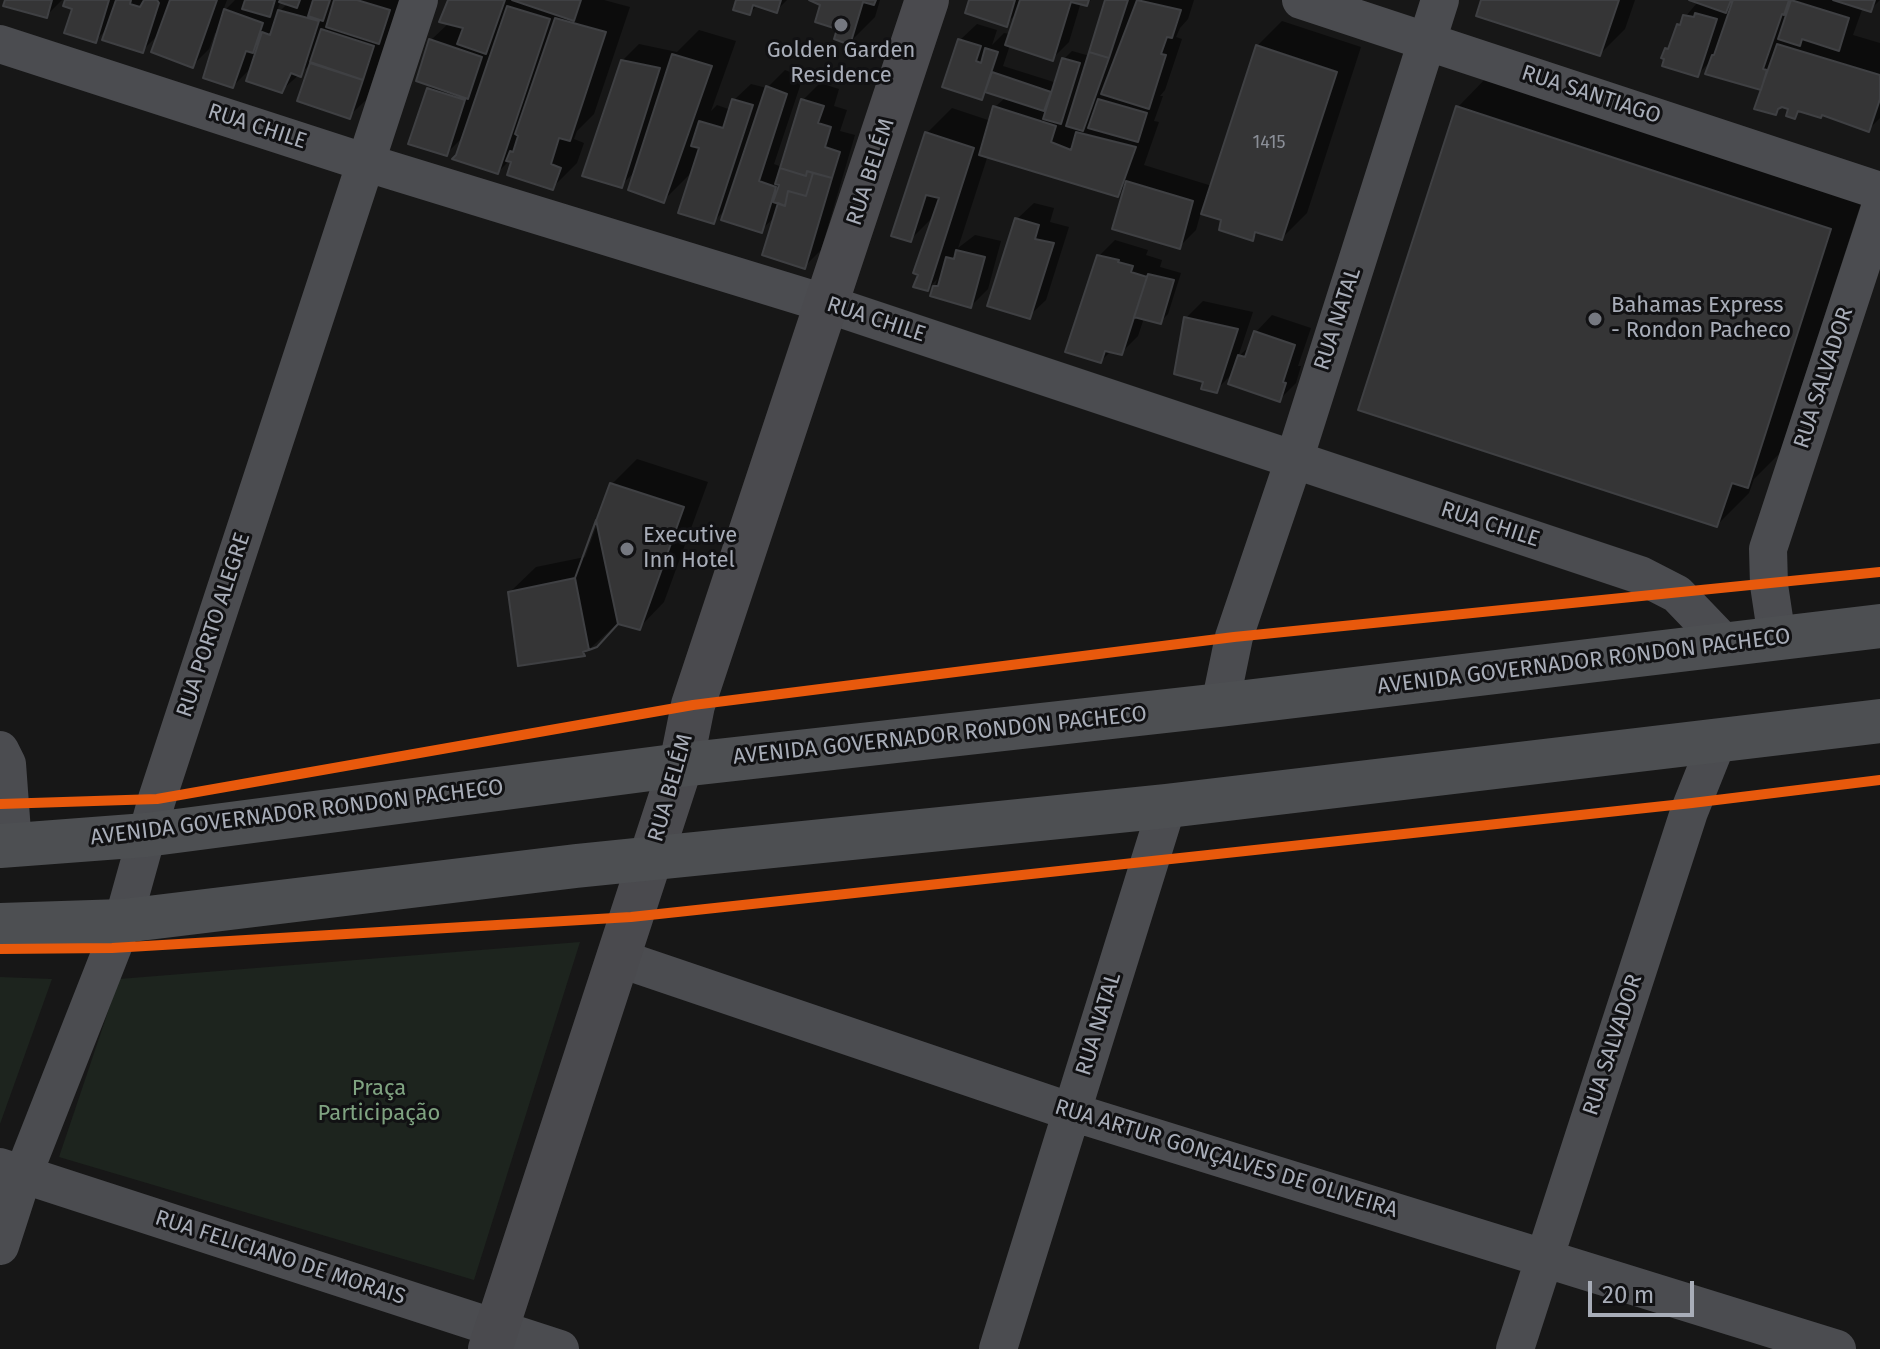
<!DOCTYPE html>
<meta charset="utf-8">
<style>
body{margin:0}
#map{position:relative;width:1880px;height:1349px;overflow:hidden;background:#171717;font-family:"Fira Sans",sans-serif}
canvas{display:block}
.scale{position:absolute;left:1588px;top:1281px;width:106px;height:36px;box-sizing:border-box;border:4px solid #a8adb8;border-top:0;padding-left:10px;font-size:24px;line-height:28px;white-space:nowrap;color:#a8adb8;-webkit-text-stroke:6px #111113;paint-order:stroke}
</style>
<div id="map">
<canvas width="1880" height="1349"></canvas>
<div class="scale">20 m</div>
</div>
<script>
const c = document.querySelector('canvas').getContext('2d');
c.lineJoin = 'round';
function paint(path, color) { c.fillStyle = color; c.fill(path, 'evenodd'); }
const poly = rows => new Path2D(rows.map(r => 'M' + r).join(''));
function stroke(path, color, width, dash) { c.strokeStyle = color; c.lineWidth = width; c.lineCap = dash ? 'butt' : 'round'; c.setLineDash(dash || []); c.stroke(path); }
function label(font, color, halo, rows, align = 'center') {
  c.font = font + ' "Fira Sans",sans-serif'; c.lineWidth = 6; c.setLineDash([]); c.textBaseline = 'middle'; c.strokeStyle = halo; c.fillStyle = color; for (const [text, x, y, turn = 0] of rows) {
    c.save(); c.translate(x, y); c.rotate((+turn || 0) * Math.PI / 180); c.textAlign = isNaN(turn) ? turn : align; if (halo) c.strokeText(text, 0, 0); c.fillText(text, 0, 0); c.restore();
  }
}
paint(poly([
 [580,942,474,1280,59,1157,119,979],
 [0,977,52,979,0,1124]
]), '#1d241e');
paint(poly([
 [7,0,62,0,46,16],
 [67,0,227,0,222,13,235,0,403,0,395,25,389,31,366,100,349,116,300,99,312,63,282,90,253,66,233,86,218,34,215,33,209,49,193,65,160,33,142,51,109,27,95,41,75,7],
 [283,1,288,3,276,15,279,5],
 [450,0,604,0,630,7,594,114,577,131,574,139,584,143,577,163,552,188,510,160,498,172,465,135,446,154,429,89,433,85,431,40,449,23],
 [738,0,787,0,777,10,758,4,750,13],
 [811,0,880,0,875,17,850,42,823,4],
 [971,0,1091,0,1087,4,1081,2,1069,42,1052,59,1010,45,1003,66,1057,83,1064,59,1072,51,1090,56,1107,0,1194,0,1188,19,1180,28,1176,37,1182,39,1165,90,1160,96,1163,96,1154,121,1159,122,1144,165,1212,186,1257,46,1282,21,1361,47,1307,213,1282,238,1260,231,1252,238,1224,219,1201,212,1196,230,1179,247,1127,185,1118,195,988,155,958,248,975,235,1001,241,988,289,971,306,933,294,937,279,928,289,935,215,910,240,927,133,952,108,991,121,995,107,1006,97,988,91,981,98,960,40,977,24,997,30,992,45,1004,33,1011,34,1018,12,1006,24],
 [1483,0,1635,0,1625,29,1600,54],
 [1691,0,1880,0,1871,9,1863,7,1853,35,1880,43,1880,118,1868,130,1839,121,1840,118,1801,110,1794,117,1791,107,1781,107,1775,113,1763,89,1713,59,1697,75,1667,49,1672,45,1678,25,1698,2],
 [699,30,736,41,711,111,717,105,731,110,734,100,751,84,767,88,785,70,803,77,774,164,782,167,803,100,820,83,839,89,834,106,847,110,840,131,855,135,821,250,804,267,777,215,761,230,728,207,713,222,693,171,663,201,637,170,621,185,622,61,639,44,677,52],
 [1490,74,1863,197,1780,453,1754,479,1749,493,1717,525,1458,107],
 [1034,203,1054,208,1050,222,1069,227,1046,300,1029,316,1017,219],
 [1115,240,1148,250,1146,255,1162,260,1160,267,1181,273,1168,314,1160,322,1144,318,1138,336,1121,353,1112,350,1101,361,1098,257],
 [1203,301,1253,312,1238,357,1252,344,1256,332,1272,315,1311,328,1298,366,1301,366,1296,383,1279,400,1234,372,1216,390,1205,380,1186,318],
 [637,459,708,482,664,602,639,628,619,622,584,654,510,592,536,567,585,557,612,484]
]), '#0007');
const building = poly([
 [5,0,52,0,47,18,3,6,5,0],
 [65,0,109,0,96,43,64,33,72,9,63,6,65,0],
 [116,0,131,0,130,4,140,7,144,0,157,0,159,3,143,53,102,40,116,0],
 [170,0,217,0,193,68,151,52,170,0],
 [245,0,275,0,270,17,242,9,245,0],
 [280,0,300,0,297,8,279,2,280,0],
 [313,0,330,0,323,21,308,16,313,0],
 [334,0,357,0,390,10,379,44,326,27,334,0],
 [448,0,505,0,486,54,457,44,463,28,439,22,448,0],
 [512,0,581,0,574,21,512,0],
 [736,0,781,0,777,13,753,5,750,15,733,10,736,0],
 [809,0,876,0,874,5,863,2,850,45,834,39,837,29,815,22,820,5,809,0],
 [969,0,1015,0,1007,27,965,13,969,0],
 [1020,0,1089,0,1087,6,1071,2,1053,61,1005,45,1020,0],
 [1105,0,1128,0,1109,58,1089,52,1105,0],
 [1137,0,1181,10,1172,38,1167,37,1161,54,1166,55,1149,109,1101,94,1137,0],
 [1481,0,1619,0,1600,56,1476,16,1481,0],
 [1689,0,1731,0,1726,13,1689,0],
 [1733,0,1789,0,1784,15,1782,14,1763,69,1767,70,1761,90,1705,74,1712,55,1714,55,1733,0],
 [1791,0,1849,18,1839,51,1802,39,1800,46,1778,39,1791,0],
 [1833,0,1875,0,1871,12,1833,0],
 [507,6,550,19,498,174,452,159,456,155,507,6],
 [224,9,263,23,253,53,246,51,233,88,203,78,224,9],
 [278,10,319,21,301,77,291,73,282,93,246,81,262,32,270,35,278,10],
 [1695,13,1717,19,1698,77,1662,66,1664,59,1661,58,1665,48,1668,49,1677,24,1680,25,1683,15,1694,17,1695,13],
 [555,18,606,32,570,141,559,138,551,164,561,168,553,190,507,175,511,162,506,161,510,151,513,152,518,136,515,134,555,18],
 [321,29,374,46,363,80,310,62,321,29],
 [429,39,482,57,468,99,416,81,429,39],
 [958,39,981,46,976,61,981,63,985,48,998,52,982,100,942,87,958,39],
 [1777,44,1880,75,1880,99,1869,132,1822,115,1821,118,1798,111,1795,119,1786,116,1788,109,1782,107,1778,109,1776,115,1754,109,1777,44],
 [1256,45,1337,72,1282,240,1255,232,1253,241,1219,230,1221,220,1201,214,1256,45],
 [1089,52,1109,58,1083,131,1066,126,1089,52],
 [672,54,712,66,664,203,628,190,672,54],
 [1062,58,1080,63,1061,124,1043,119,1062,58],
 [621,60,660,68,622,188,582,176,621,60],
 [310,63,363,80,350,119,297,101,310,63],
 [992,72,1051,92,1044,111,985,92,992,72],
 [766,86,787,94,759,181,776,187,762,233,721,220,766,86],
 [427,88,465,100,447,156,408,144,427,88],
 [732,99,753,105,714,224,678,213,699,148,691,146,699,121,723,128,732,99],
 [801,99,824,106,818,123,831,127,825,147,840,152,832,178,807,171,806,176,780,168,801,99],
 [1098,99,1147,113,1138,142,1088,128,1098,99],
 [993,106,1056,126,1051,142,1071,150,1076,132,1136,147,1118,197,979,155,993,106],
 [1456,106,1831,229,1748,488,1732,483,1717,527,1358,410,1456,106],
 [925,132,974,148,928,291,913,287,918,275,913,273,939,198,926,195,911,242,891,236,925,132],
 [780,168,806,176,807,171,813,173,806,196,788,191,785,206,773,202,779,185,775,184,780,168],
 [813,173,832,178,805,269,762,255,778,203,785,206,788,191,806,196,813,173],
 [1126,181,1193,201,1180,249,1112,229,1126,181],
 [1015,218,1039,225,1035,239,1054,243,1030,319,987,306,1015,218],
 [956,250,985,257,971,308,930,296,933,286,938,286,946,257,954,259,956,250],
 [1097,255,1119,260,1118,262,1133,266,1131,272,1147,277,1122,355,1105,351,1101,363,1065,352,1097,255],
 [1148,274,1174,280,1161,324,1134,317,1148,274],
 [1184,317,1238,329,1217,393,1201,389,1203,382,1174,374,1184,317],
 [1254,331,1295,345,1283,382,1286,383,1280,402,1228,384,1238,355,1245,357,1254,331],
 [610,483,684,507,640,630,618,624,597,647,583,652,585,656,518,666,508,592,575,578,610,483],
 [596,520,618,624,597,647,589,650,575,578,596,520]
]);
paint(building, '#353536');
stroke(building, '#3f4043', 2);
stroke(poly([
 [1301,0,1880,191],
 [0,44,367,163,827,304,1640,575,1677,594,1726,645],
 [1777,638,1769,585,1768,549,1880,208],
 [1220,705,1234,637,1294,460,1440,0],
 [0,750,7,764,13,846],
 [618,958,1072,1112,1837,1349],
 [0,1167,560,1349],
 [0,1246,23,1175,123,921,157,799,419,0],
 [998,1349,1167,806],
 [1515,1349,1689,812,1717,742]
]), '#4b4c50', 38);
stroke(poly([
 [490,1349,681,765,693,705,927,0]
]), '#4a4a4e', 44);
stroke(poly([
 [0,846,146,835,681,765,1220,705,1880,626],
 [0,925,123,921,576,866,1167,806,1880,721]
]), '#4d4f52', 44);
stroke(poly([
 [0,804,157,799,693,705,1234,637,1880,572],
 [0,949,112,948,631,917,1692,803,1880,780]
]), '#e8590c', 10);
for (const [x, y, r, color] of [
 [841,25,8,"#757880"],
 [1595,319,8,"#757880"],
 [627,549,8,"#757880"]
]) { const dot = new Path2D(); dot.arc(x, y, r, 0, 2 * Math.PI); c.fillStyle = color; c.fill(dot); stroke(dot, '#111113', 3); }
label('18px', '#8b8f98', null, [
 ["1415",1269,143]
]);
label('22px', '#a8adb8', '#111113', [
 ["Golden Garden",841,51,"center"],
 ["Residence",841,76,"center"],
 ["Bahamas Express",1611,306],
 ["- Rondon Pacheco",1611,331],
 ["Executive",643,536],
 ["Inn Hotel",643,561]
], 'left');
label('22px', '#a8adb8', '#111113', [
 ["RUA SANTIAGO",1591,95,18],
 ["RUA CHILE",257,127,18],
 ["RUA BELÉM",871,172,-72],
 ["RUA NATAL",1338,319,-72],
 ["RUA CHILE",876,320,18],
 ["RUA SALVADOR",1824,378,-72],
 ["RUA CHILE",1490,525,18],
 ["RUA PORTO ALEGRE",214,625,-72],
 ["AVENIDA GOVERNADOR RONDON PACHECO",1584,662,-7],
 ["AVENIDA GOVERNADOR RONDON PACHECO",940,736,-6],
 ["RUA BELÉM",671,788,-74],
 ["AVENIDA GOVERNADOR RONDON PACHECO",297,813,-7],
 ["RUA NATAL",1099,1024,-73],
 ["RUA SALVADOR",1613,1045,-72],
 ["RUA ARTUR GONÇALVES DE OLIVEIRA",1226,1159,17],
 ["RUA FELICIANO DE MORAIS",280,1258,18]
]);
label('22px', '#7fa381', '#111113', [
 ["Praça",379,1089],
 ["Participação",379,1114]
]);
</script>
